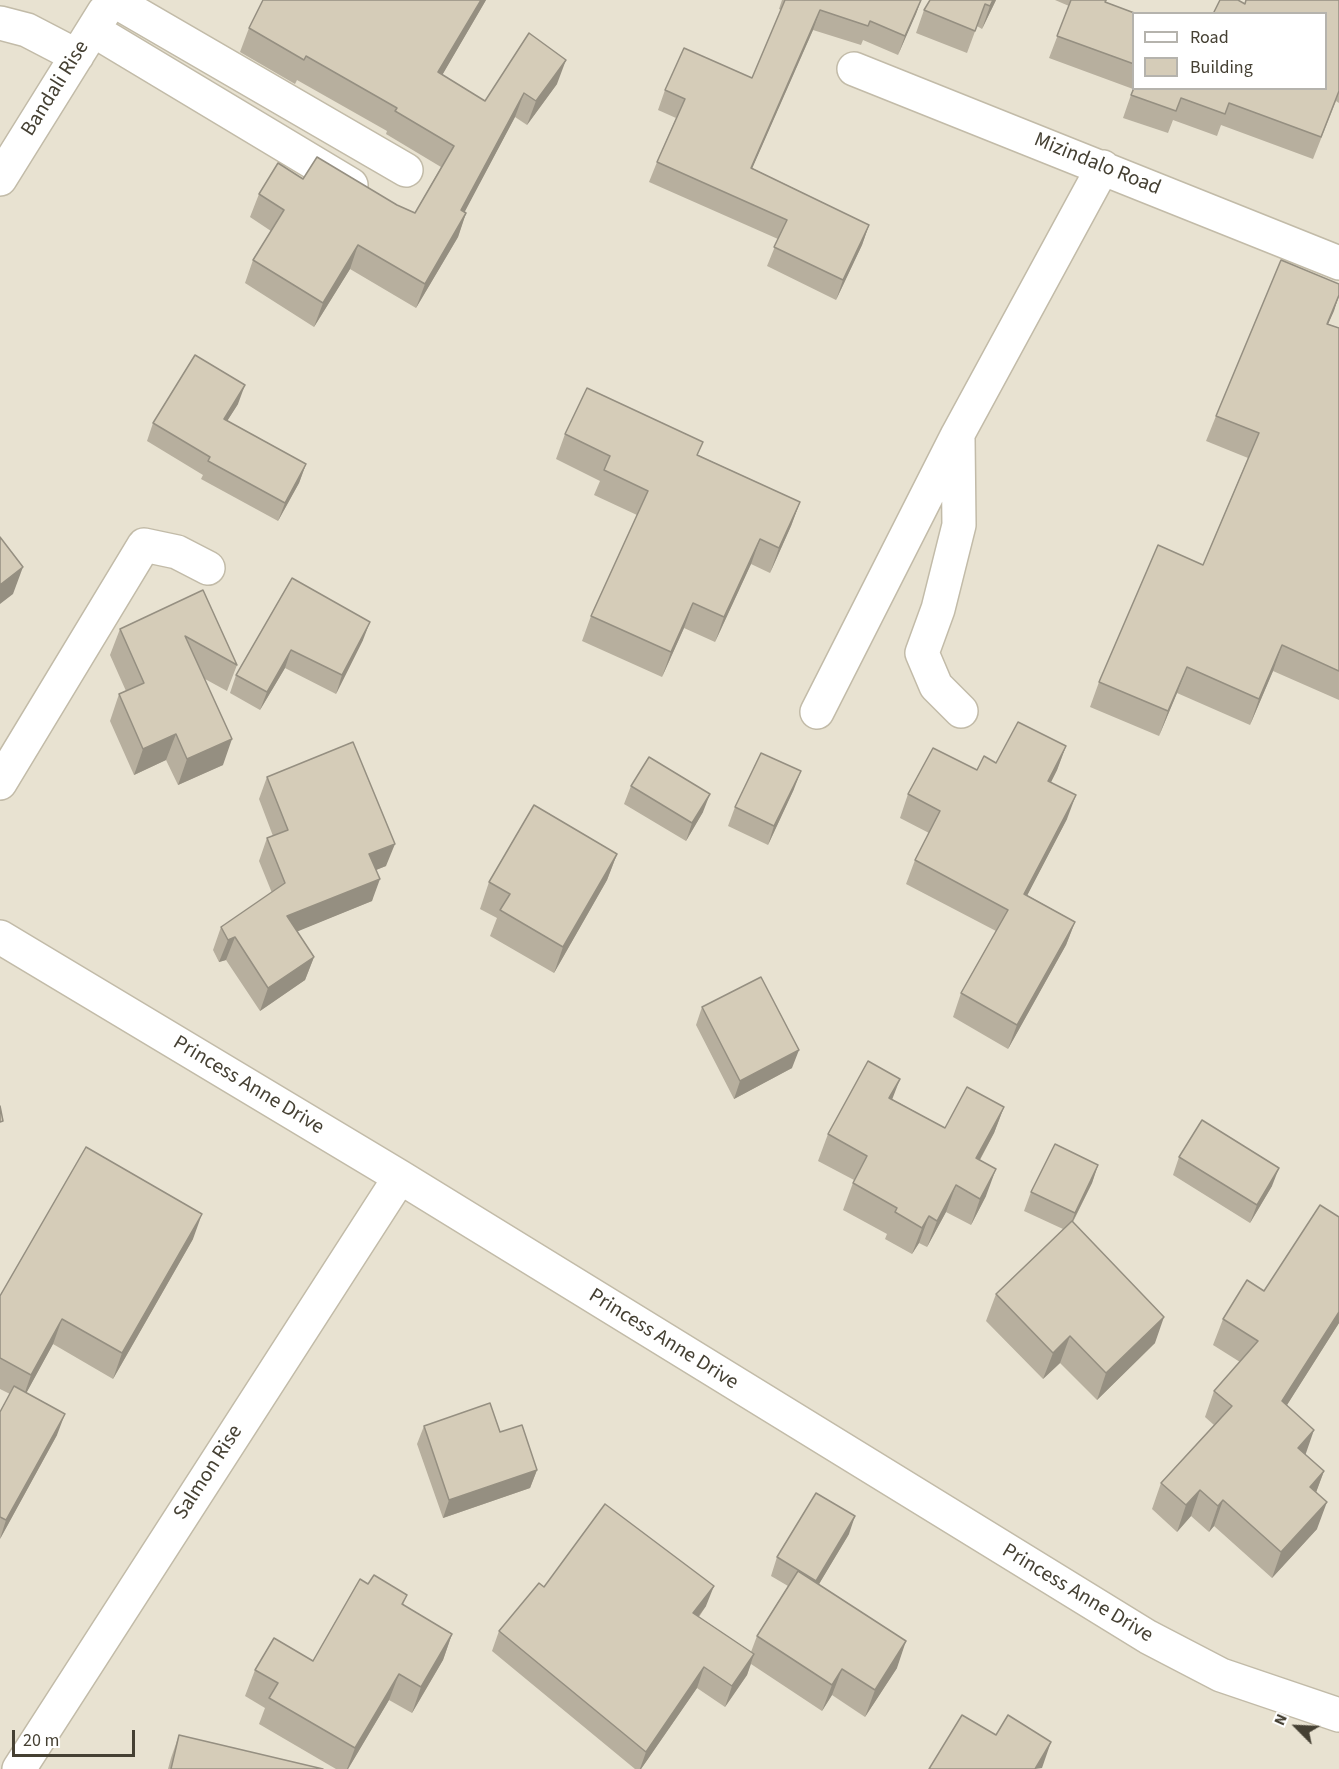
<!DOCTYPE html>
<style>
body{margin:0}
#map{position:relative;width:1339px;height:1769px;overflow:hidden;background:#f3f0e3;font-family:"Source Sans 3",sans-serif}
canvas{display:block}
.legend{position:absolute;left:1132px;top:12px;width:195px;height:78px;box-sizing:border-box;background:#fff;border:2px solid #b5b3ad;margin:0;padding:8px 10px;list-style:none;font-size:18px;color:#454033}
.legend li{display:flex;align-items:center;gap:12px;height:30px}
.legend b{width:30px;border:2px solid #b5b3ad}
.north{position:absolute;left:1267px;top:1697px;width:60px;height:60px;-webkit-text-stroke:4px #fff;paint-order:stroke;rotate:294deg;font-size:16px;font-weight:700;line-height:24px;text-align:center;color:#454033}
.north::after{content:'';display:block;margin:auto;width:21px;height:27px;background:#454033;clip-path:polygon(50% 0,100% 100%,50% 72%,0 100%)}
.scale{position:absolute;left:12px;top:1730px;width:123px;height:27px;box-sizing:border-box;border:3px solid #454033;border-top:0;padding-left:8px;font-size:18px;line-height:21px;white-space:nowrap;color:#454033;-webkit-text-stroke:4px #fff;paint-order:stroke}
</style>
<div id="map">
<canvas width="1339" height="1769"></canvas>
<ul class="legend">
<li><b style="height:8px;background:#fff"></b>Road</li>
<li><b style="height:16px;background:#d5ccb8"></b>Building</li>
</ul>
<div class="north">N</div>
<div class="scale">20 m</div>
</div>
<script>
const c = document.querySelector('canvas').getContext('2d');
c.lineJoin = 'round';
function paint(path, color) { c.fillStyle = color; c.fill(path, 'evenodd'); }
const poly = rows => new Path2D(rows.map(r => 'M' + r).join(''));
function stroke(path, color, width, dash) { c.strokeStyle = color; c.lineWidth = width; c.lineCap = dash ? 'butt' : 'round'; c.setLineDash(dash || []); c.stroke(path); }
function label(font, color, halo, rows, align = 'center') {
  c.font = font + ' "Source Sans 3",sans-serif'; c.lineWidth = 6; c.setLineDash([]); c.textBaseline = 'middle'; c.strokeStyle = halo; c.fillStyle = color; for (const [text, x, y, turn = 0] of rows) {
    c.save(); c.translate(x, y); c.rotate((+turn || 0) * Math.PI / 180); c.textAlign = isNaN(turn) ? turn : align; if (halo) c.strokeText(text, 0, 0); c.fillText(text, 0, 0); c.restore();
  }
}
paint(poly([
 [0,0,1339,0,1339,1769,0,1769],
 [1134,14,1326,14,1326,88,1134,88]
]), '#e8e2d1');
const minor = poly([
 [113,0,406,170],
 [0,23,27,30,77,56],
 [93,30,351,185],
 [854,69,1339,263],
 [0,179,104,12],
 [958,439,959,525,938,609,922,653,936,686,961,711],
 [817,712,958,434,1103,167],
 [0,783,144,545,177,552,208,568],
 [0,937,400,1177,1148,1637,1221,1675,1339,1715],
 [19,1769,400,1177]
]);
stroke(minor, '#c2bba8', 36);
stroke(minor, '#fff', 33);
paint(poly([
 [263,0,486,0,442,75,485,101,557,84,527,125,515,117,464,212,466,213,458,237,416,308,350,269,314,327,245,283,253,260,271,231,250,217,259,194,303,179,397,205,415,213,441,167,386,134,387,131,297,80,295,84,240,52,249,28],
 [782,0,921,0,898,55,863,40,861,45,813,30,752,168,869,225,862,245,836,300,767,266,778,239,649,182,657,162,676,118,658,110,665,90,752,78,781,10,779,9],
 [930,0,996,0,982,29,977,26,967,53,916,33,924,10],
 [1055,0,1107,0,1106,2,1134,14,1134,88,1326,88,1245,4,1339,0,1339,103,1336,101,1313,159,1221,125,1217,136,1173,120,1168,133,1123,118,1133,89,1049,58,1069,6],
 [1339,284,1339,297,1328,324,1339,328,1339,700,1273,671,1250,725,1177,693,1159,736,1090,707,1099,682,1203,565,1248,458,1206,441,1216,416],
 [238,404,227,421,306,464,299,483,278,521,201,479,203,475,147,441,153,423],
 [565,434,698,455,800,502,791,526,770,573,751,564,715,642,684,628,662,677,582,641,591,616,637,515,594,495,600,481,556,459],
 [292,578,363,640,336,694,285,668,260,710,230,693,236,675],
 [203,590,237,665,227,691,205,679,223,765,178,785,166,760,134,775,110,721,119,694,126,691,110,655,120,629],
 [1066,746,1057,770,1051,782,1067,819,1027,895,1075,922,1066,945,1008,1049,953,1017,961,993,996,931,906,884,915,860,929,833,900,818,908,794,977,770,996,763],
 [267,777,386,866,376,870,372,901,297,931,314,957,305,980,260,1011,226,960,219,962,213,950,221,927,272,893,259,861,267,838,273,836,259,799],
 [631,786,703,812,686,841,624,804],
 [794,789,768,845,728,826,735,807],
 [617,854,607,880,554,973,490,936,497,918,480,909,489,882],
 [702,1007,792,1068,734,1099,696,1025],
 [892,1099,945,1128,1004,1107,994,1133,980,1160,986,1196,971,1225,946,1212,927,1247,919,1243,912,1254,885,1239,887,1234,843,1210,854,1180,818,1161,828,1134],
 [1179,1157,1272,1186,1250,1223,1173,1175],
 [1098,1165,1092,1183,1073,1222,1155,1343,1097,1400,1060,1363,1043,1379,986,1321,996,1294,1063,1229,1024,1211,1031,1192],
 [1339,1217,1339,1323,1287,1405,1305,1454,1324,1471,1316,1492,1317,1529,1272,1578,1214,1526,1209,1532,1191,1516,1177,1532,1152,1509,1161,1483,1214,1425,1205,1417,1214,1391,1240,1362,1213,1345,1223,1319,1264,1291],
 [193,1239,113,1379,53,1344,26,1393,57,1435,0,1539,0,1412,10,1394,0,1389,0,1296],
 [424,1426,500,1432,537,1470,530,1488,443,1518,417,1444],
 [849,1534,819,1584,897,1668,865,1717,832,1695,822,1711,751,1664,747,1675,725,1707,697,1688,641,1769,635,1769,492,1651,499,1631,544,1587,706,1606,699,1617,751,1652,757,1636,788,1586,771,1576,777,1557],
 [368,1584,407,1595,403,1605,452,1634,443,1660,412,1713,389,1700,348,1769,336,1769,259,1724,265,1708,245,1696,255,1670,313,1661],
 [179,1735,323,1769,168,1769,171,1758]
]), '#b7af9e');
paint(poly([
 [481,0,486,0,430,96,438,72],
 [921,0,916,14,898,55,905,36],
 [993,0,996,0,982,29,990,6],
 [820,10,813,30,744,187,751,168],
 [566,60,557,84,527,125,536,101],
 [524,93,515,117,453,234,461,210],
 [466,213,458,237,416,308,425,284],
 [869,225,862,245,836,300,843,280],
 [358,245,350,269,314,327,323,303],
 [1339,295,1334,311,1317,349,1327,324],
 [245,385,238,404,217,437,224,419],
 [306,464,299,483,278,521,285,503],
 [800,502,791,526,770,573,779,548],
 [760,539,751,564,715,642,724,617],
 [23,567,13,594,0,604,0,585],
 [693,603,684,628,662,677,671,652],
 [370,622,363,640,336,694,342,675],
 [1282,645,1273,671,1250,725,1259,699],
 [291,650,285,668,260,710,267,692],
 [1187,667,1177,693,1159,736,1168,711],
 [176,734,166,760,134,775,143,749],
 [232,739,223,765,178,785,187,759],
 [1066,746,1057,770,1040,804,1048,781],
 [801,771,794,789,768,845,774,826],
 [710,794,703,812,686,841,692,823],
 [1076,795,1067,819,1016,917,1024,894],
 [395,844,386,866,361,876,369,854],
 [617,854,607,880,554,973,563,947],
 [380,879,372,901,279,939,287,916],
 [1075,922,1066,945,1008,1049,1017,1025],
 [235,937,226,960,219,962,228,940],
 [314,957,305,980,260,1011,268,988],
 [799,1050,792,1068,734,1099,740,1081],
 [900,1079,890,1105,889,1098],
 [1004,1107,994,1133,966,1185,976,1158],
 [1098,1165,1092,1183,1068,1231,1075,1213],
 [1279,1168,1272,1186,1250,1223,1257,1205],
 [996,1169,986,1196,971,1225,980,1199],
 [956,1185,946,1212,927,1247,937,1221],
 [202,1214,193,1239,113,1379,122,1353],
 [929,1216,919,1243,912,1254,922,1228],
 [1339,1312,1339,1323,1273,1427,1282,1401],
 [1164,1317,1155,1343,1097,1400,1106,1373],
 [62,1319,53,1344,22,1401,31,1375],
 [1070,1336,1060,1363,1043,1379,1053,1353],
 [65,1414,57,1435,0,1539,6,1520],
 [1314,1430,1305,1456,1298,1448],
 [537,1470,530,1488,443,1518,449,1500],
 [1324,1471,1314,1498,1310,1487],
 [1200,1490,1191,1516,1177,1532,1186,1505],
 [1223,1500,1214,1526,1209,1532,1218,1506],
 [1327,1502,1317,1529,1272,1578,1281,1552],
 [855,1516,849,1534,810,1599,816,1581],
 [714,1586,706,1606,686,1633,693,1613],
 [452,1634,443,1660,412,1713,421,1687],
 [906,1641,897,1668,865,1717,875,1690],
 [754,1654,747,1675,725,1707,732,1686],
 [704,1667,697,1688,641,1769,640,1769,646,1752],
 [842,1669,832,1695,822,1711,832,1685],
 [399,1674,389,1700,348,1769,347,1769,355,1748],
 [1051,1742,1042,1768,1035,1769]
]), '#958f81');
const building = poly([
 [263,0,481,0,438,72,485,101,529,33,566,60,536,101,524,93,461,210,466,213,425,284,358,245,323,303,253,260,284,210,259,194,278,163,303,179,317,157,397,205,415,213,454,146,395,111,397,108,306,56,304,60,249,28,263,0],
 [785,0,921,0,905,36,870,21,868,26,820,10,751,168,869,225,843,280,774,247,787,220,657,162,685,99,665,90,684,48,752,78,785,0],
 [930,0,993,0,990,6,985,4,975,31,924,10,930,0],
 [1071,0,1106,0,1105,2,1137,14,1134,14,1134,64,1057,36,1071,0],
 [1220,0,1238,0,1245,4,1246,0,1339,0,1339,91,1321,137,1229,103,1225,114,1181,98,1176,111,1131,95,1134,88,1326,88,1326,14,1213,14,1220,0],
 [1281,260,1339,284,1339,295,1327,324,1339,328,1339,671,1282,645,1259,699,1187,667,1168,711,1099,682,1158,545,1203,565,1259,433,1216,416,1281,260],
 [195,355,245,385,224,419,306,464,285,503,208,461,210,457,153,423,195,355],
 [587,388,703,442,697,455,800,502,779,548,760,539,724,617,693,603,671,652,591,616,648,491,604,470,610,456,565,434,587,388],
 [0,537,23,567,0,585,0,537],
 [292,578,370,622,342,675,291,650,267,692,236,675,292,578],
 [203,590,237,665,185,636,232,739,187,759,176,734,143,749,119,694,144,683,120,629,203,590],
 [1018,722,1066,746,1048,781,1076,795,1024,894,1075,922,1017,1025,961,993,1008,910,915,860,940,811,908,794,933,748,977,770,984,756,996,763,1018,722],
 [353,742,395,844,369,854,380,879,287,916,314,957,268,988,235,937,228,940,221,927,285,883,267,838,288,830,267,777,353,742],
 [761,753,801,771,774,826,735,807,761,753],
 [649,757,710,794,692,823,631,786,649,757],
 [534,805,617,854,563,947,500,910,510,894,489,882,534,805],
 [761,977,799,1050,740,1081,702,1007,761,977],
 [868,1061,900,1079,889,1098,945,1128,967,1087,1004,1107,976,1158,996,1169,980,1199,956,1185,937,1221,929,1216,922,1228,895,1212,897,1208,853,1183,867,1156,828,1134,868,1061],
 [0,1106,3,1121,0,1122,0,1106],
 [1202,1120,1279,1168,1257,1205,1179,1157,1202,1120],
 [1055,1144,1098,1165,1075,1213,1031,1192,1055,1144],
 [86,1147,202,1214,122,1353,62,1319,31,1375,0,1358,0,1296,86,1147],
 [1320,1205,1339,1217,1339,1312,1282,1401,1314,1430,1298,1448,1324,1471,1310,1487,1327,1502,1281,1552,1223,1500,1218,1506,1200,1490,1186,1505,1161,1483,1232,1406,1214,1391,1258,1341,1223,1319,1247,1280,1264,1291,1320,1205],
 [1072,1221,1164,1317,1106,1373,1070,1336,1053,1353,996,1294,1072,1221],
 [14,1386,65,1414,6,1520,0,1517,0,1412,14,1386],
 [490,1403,500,1432,522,1425,537,1470,449,1500,424,1426,490,1403],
 [816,1493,855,1516,816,1581,777,1557,816,1493],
 [605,1504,714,1586,693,1613,754,1654,732,1686,704,1667,646,1752,499,1631,539,1583,544,1587,605,1504],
 [798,1571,906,1641,875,1690,842,1669,832,1685,757,1636,798,1571],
 [374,1575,407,1595,402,1604,452,1634,421,1687,399,1674,355,1748,269,1698,278,1683,255,1670,274,1638,313,1661,360,1579,368,1584,374,1575],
 [962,1715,996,1735,1008,1715,1051,1742,1035,1769,929,1769,962,1715],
 [179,1735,323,1769,171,1769,179,1735]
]);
paint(building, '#d5ccb8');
stroke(building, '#958f81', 1.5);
label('21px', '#454033', '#fff', [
 ["Bandali Rise",56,89,-58],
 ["Mizindalo Road",1097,165,22],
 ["Princess Anne Drive",248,1086,31],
 ["Princess Anne Drive",663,1340,32],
 ["Salmon Rise",209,1473,-57],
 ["Princess Anne Drive",1077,1594,31]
]);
</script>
